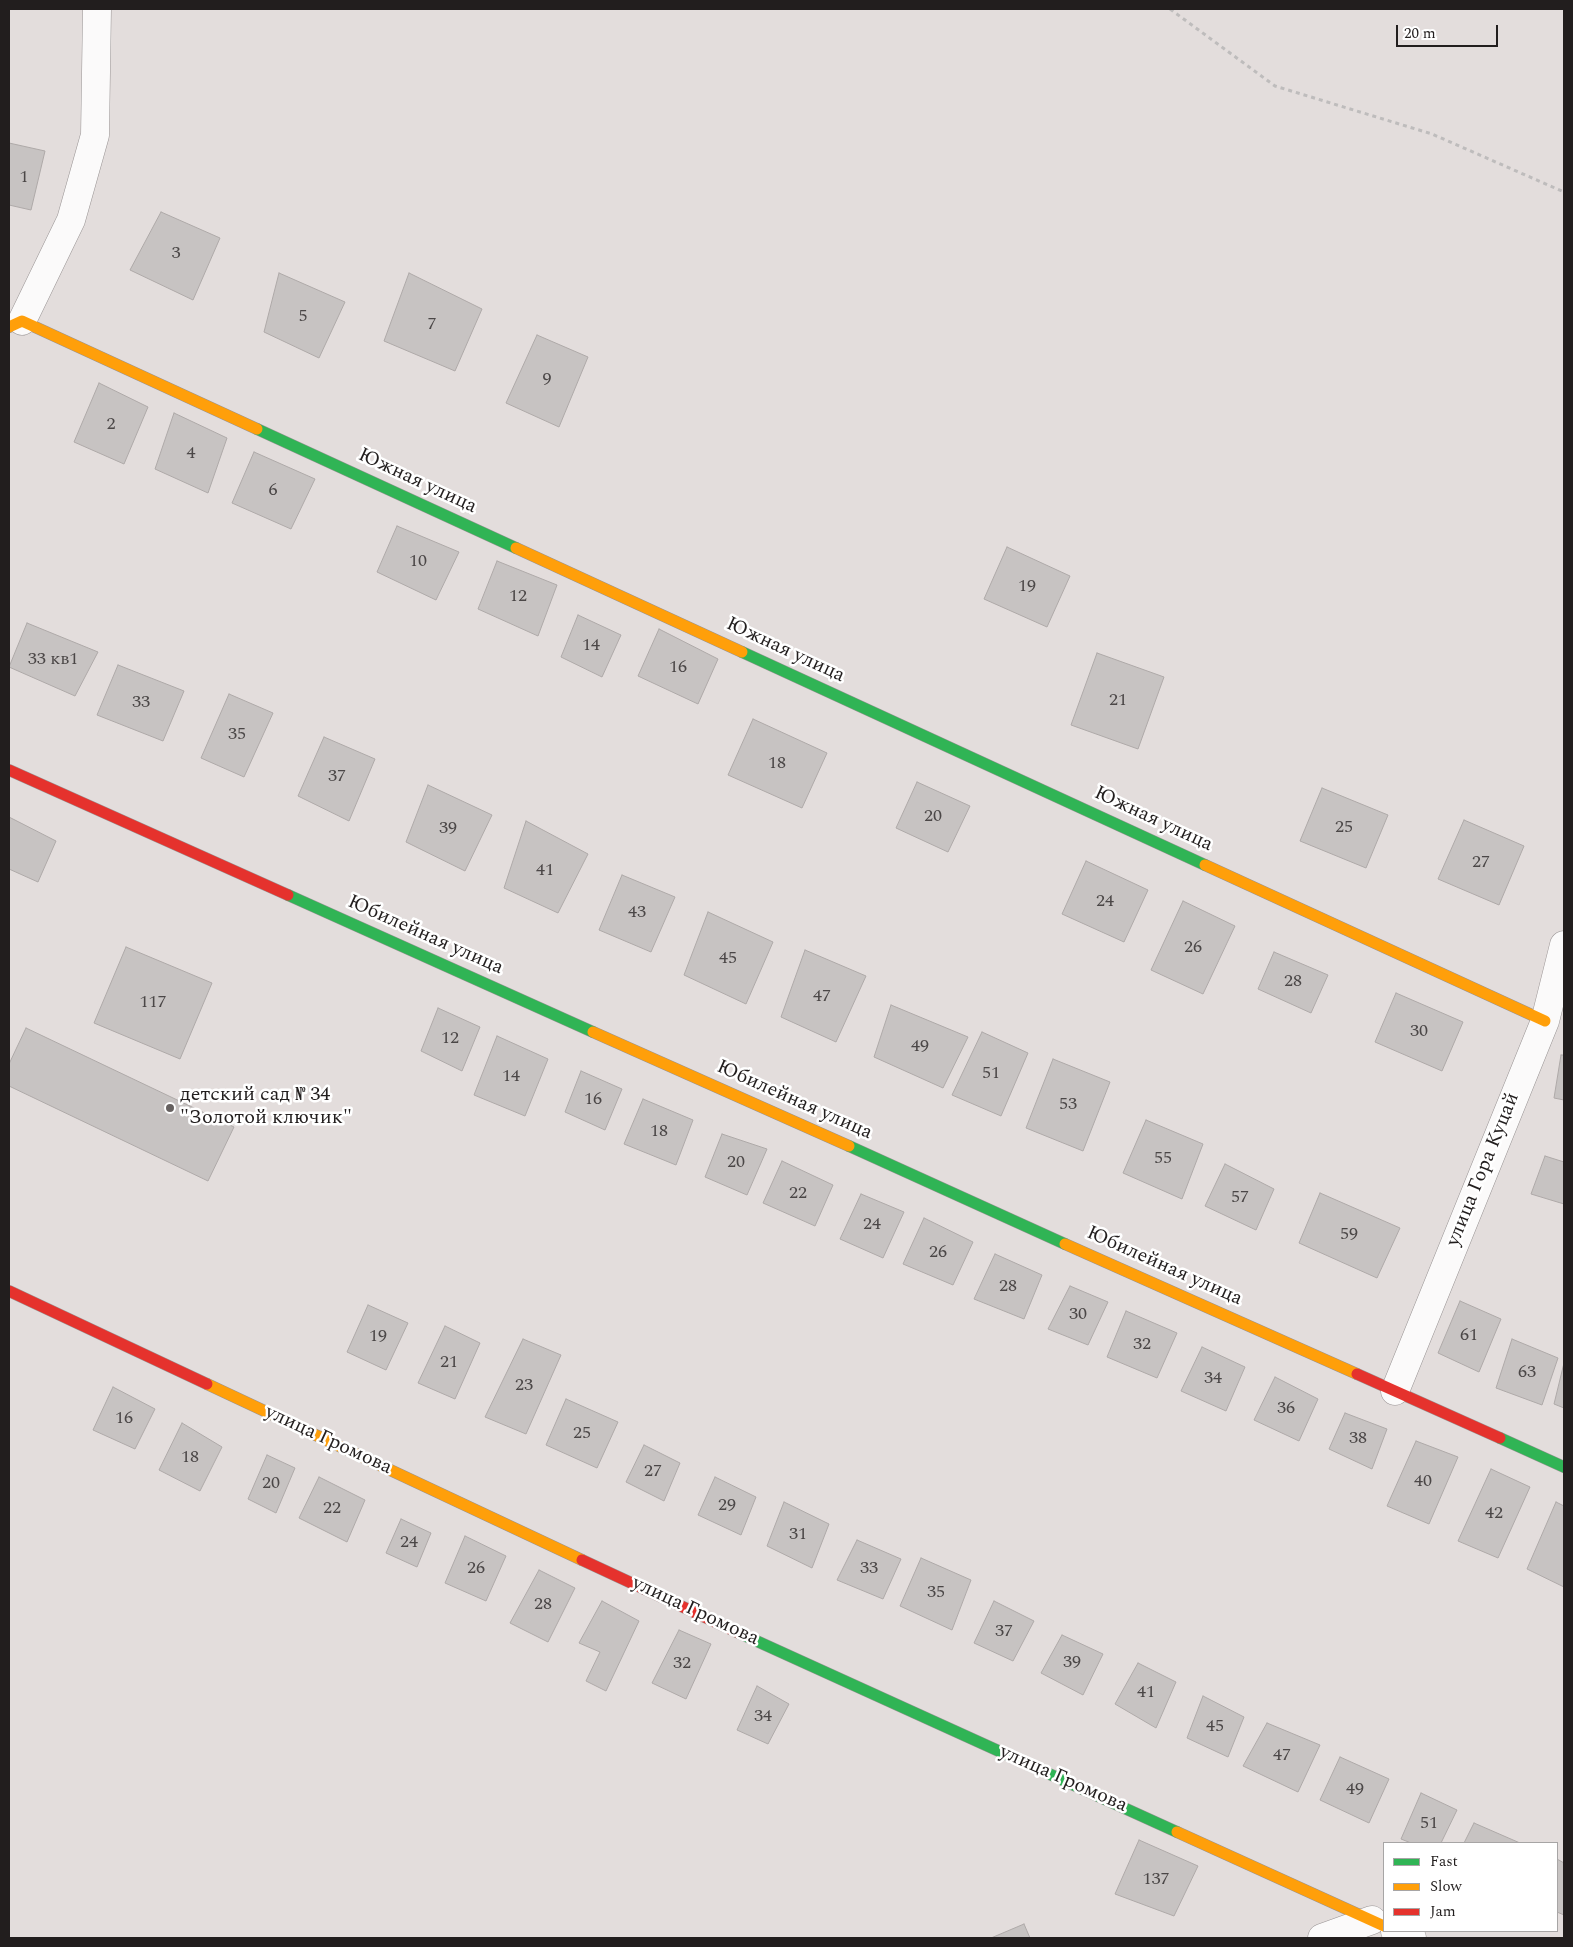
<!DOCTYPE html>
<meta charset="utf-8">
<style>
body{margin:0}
#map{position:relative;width:1573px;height:1947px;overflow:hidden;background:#e3dddc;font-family:Spectral,serif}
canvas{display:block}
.frame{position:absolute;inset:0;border:10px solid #221e1e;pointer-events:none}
.legend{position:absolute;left:1383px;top:1842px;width:175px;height:90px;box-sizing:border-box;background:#fff;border:1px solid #a7a5a5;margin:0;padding:6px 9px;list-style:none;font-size:15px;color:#221e1e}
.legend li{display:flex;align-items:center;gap:10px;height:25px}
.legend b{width:25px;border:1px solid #a7a5a5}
.scale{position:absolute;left:1396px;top:25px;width:102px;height:22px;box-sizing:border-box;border:2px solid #221e1e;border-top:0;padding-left:6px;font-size:15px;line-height:18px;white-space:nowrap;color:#221e1e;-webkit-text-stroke:4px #fff;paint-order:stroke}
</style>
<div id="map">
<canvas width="1573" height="1947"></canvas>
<div class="frame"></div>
<ul class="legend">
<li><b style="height:6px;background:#30b455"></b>Fast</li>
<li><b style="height:6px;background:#ff9f0a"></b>Slow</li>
<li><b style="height:6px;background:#e5322d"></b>Jam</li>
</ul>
<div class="scale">20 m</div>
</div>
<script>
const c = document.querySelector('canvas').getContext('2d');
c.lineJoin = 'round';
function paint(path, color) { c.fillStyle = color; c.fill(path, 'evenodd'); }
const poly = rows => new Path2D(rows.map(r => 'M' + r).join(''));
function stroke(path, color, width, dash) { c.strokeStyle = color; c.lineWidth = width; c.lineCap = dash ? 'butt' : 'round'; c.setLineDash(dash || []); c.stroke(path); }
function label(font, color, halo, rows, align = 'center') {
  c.font = font + ' Spectral,serif'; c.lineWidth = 5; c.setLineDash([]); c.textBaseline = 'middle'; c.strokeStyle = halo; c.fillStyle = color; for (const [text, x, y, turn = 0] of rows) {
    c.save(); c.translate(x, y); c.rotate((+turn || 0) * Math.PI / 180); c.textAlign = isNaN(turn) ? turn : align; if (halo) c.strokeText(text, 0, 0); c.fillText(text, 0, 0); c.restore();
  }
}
const building = poly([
 [9,143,45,151,31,210,9,205,9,143],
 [161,212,220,238,193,300,130,270,161,212],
 [279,273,345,302,319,358,264,332,279,273],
 [409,273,482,309,455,371,384,341,409,273],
 [537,335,588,357,559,427,506,403,537,335],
 [99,383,148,407,124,464,74,442,99,383],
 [174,413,227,438,208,493,155,469,174,413],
 [254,452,315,479,291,529,232,503,254,452],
 [397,526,459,552,436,600,377,572,397,526],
 [1007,547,1070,576,1047,627,984,599,1007,547],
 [497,561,557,585,538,636,478,609,497,561],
 [578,615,621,635,602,677,561,657,578,615],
 [27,623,98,652,75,696,9,667,27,623],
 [659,629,718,659,698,704,638,676,659,629],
 [1097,653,1164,677,1138,749,1071,725,1097,653],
 [118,665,184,691,163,741,97,715,118,665],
 [229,694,273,713,244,777,201,758,229,694],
 [753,719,827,753,802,808,728,775,753,719],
 [324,737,375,759,349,821,298,796,324,737],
 [917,782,970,806,948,852,896,828,917,782],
 [428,785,492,815,465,871,406,842,428,785],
 [1322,788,1388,815,1366,868,1300,841,1322,788],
 [9,817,56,841,38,882,9,869,9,817],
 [1464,820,1524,846,1499,905,1438,879,1464,820],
 [526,821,588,854,558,913,504,888,526,821],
 [1086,861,1148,890,1124,942,1062,914,1086,861],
 [622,875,675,897,651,952,599,930,622,875],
 [1183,901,1235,926,1203,994,1151,970,1183,901],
 [708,912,773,942,746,1004,684,975,708,912],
 [126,947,212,983,180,1059,94,1023,126,947],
 [805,950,866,976,836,1042,781,1017,805,950],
 [1274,952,1328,975,1311,1013,1258,989,1274,952],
 [1396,993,1463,1022,1442,1071,1375,1042,1396,993],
 [891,1005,968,1037,943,1088,874,1057,891,1005],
 [438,1008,480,1027,462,1071,421,1051,438,1008],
 [26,1028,234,1127,208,1181,9,1086,9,1064,26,1028],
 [982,1032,1028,1053,1001,1116,952,1095,982,1032],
 [497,1036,548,1059,525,1116,474,1095,497,1036],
 [1561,1055,1564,1055,1564,1100,1554,1098,1561,1055],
 [1053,1059,1110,1082,1083,1151,1026,1128,1053,1059],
 [581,1071,622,1089,605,1130,565,1112,581,1071],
 [643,1099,693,1120,676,1165,624,1144,643,1099],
 [1146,1120,1203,1144,1182,1199,1123,1173,1146,1120],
 [722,1134,767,1149,747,1195,705,1177,722,1134],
 [1545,1156,1564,1162,1564,1204,1531,1194,1545,1156],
 [782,1161,833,1185,815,1226,763,1203,782,1161],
 [1225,1164,1274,1189,1256,1230,1205,1206,1225,1164],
 [1320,1193,1400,1228,1377,1278,1299,1243,1320,1193],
 [861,1194,904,1212,883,1258,840,1239,861,1194],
 [924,1218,973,1242,953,1285,903,1264,924,1218],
 [995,1254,1042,1275,1024,1319,974,1299,995,1254],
 [1070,1286,1108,1302,1088,1345,1048,1329,1070,1286],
 [1460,1301,1501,1319,1479,1372,1438,1353,1460,1301],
 [368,1305,408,1323,386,1370,347,1352,368,1305],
 [1126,1311,1177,1333,1157,1378,1107,1357,1126,1311],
 [445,1326,480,1343,455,1399,418,1383,445,1326],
 [523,1339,561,1355,526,1434,485,1417,523,1339],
 [1512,1339,1558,1358,1542,1405,1496,1388,1512,1339],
 [1202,1347,1245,1367,1226,1411,1181,1391,1202,1347],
 [1564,1363,1564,1408,1554,1404,1564,1363],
 [1275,1377,1318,1399,1299,1441,1254,1420,1275,1377],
 [113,1387,155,1409,135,1449,93,1430,113,1387],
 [566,1399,618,1422,597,1468,546,1445,566,1399],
 [1345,1413,1387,1429,1372,1469,1329,1449,1345,1413],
 [182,1423,222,1447,200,1491,159,1470,182,1423],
 [1416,1441,1458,1457,1429,1524,1387,1506,1416,1441],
 [644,1445,680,1463,664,1501,626,1482,644,1445],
 [267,1455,295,1468,276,1513,248,1499,267,1455],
 [1491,1469,1530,1487,1498,1558,1458,1541,1491,1469],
 [319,1477,365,1500,347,1542,299,1518,319,1477],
 [715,1477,756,1497,741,1535,698,1515,715,1477],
 [784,1502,829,1524,812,1568,767,1546,784,1502],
 [1556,1502,1564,1506,1564,1587,1527,1569,1556,1502],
 [401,1519,431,1533,417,1567,386,1553,401,1519],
 [465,1536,506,1556,486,1601,445,1583,465,1536],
 [857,1540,901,1559,883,1599,837,1580,857,1540],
 [921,1558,971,1580,952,1630,900,1606,921,1558],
 [539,1570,575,1588,548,1642,510,1623,539,1570],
 [602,1601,639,1621,606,1691,586,1681,600,1652,579,1643,602,1601],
 [994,1601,1034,1621,1013,1661,974,1643,994,1601],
 [679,1630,711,1644,686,1699,652,1683,679,1630],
 [1062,1635,1103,1654,1083,1695,1041,1673,1062,1635],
 [1138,1663,1176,1682,1156,1728,1115,1704,1138,1663],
 [757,1686,789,1704,768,1744,737,1730,757,1686],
 [1203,1696,1244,1717,1228,1757,1187,1738,1203,1696],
 [1267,1723,1320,1745,1298,1792,1243,1766,1267,1723],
 [1340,1757,1389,1779,1369,1823,1320,1800,1340,1757],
 [1421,1793,1457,1810,1441,1843,1411,1843,1401,1839,1421,1793],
 [1474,1823,1520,1843,1464,1843,1474,1823],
 [1139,1840,1198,1866,1174,1916,1115,1894,1139,1840],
 [1557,1859,1564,1863,1564,1915,1557,1912,1557,1859],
 [1024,1924,1030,1938,991,1938,1024,1924]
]);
paint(building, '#c7c3c2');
stroke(building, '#aea9a8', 1);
const street = poly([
 [22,321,71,220,95,135,97,9],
 [1395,1391,1545,1021,1564,945],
 [1395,1931,1412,1938],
 [1322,1938,1372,1920]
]);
const fast = poly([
 [257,429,516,548],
 [742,652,1205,865],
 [288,895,593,1032],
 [849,1146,1065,1244],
 [1500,1438,1564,1467],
 [739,1633,1177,1832]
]);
const slow = poly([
 [9,327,22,321,257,429],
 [516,548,742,652],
 [1205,865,1545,1021],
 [593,1032,849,1146],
 [1065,1244,1357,1374],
 [207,1384,582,1560],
 [1177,1832,1384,1926]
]);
const jam = poly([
 [9,770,288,895],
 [9,1291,207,1384],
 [1357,1374,1500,1438],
 [582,1560,739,1633]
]);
stroke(street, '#999494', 29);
stroke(fast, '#999494', 12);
stroke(slow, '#999494', 12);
stroke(jam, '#999494', 12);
stroke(poly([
 [1170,9,1275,86,1432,134,1564,192]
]), '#bebcbc', 3, [4, 4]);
stroke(street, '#fbfafa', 28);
stroke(fast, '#30b455', 11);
stroke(slow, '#ff9f0a', 11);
stroke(jam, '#e5322d', 11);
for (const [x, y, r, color] of [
 [170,1108,5,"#666160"]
]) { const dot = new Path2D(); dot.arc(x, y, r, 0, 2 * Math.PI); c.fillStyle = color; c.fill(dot); stroke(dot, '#fff', 2); }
label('18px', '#4b4747', null, [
 ["1",24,178],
 ["3",176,254],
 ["5",303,317],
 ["7",432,325],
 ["9",547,380],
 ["2",111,425],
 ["4",191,454],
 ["6",273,491],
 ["10",418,562],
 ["19",1027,587],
 ["12",518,597],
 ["14",591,646],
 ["33 кв1",53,660],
 ["16",678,668],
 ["21",1118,701],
 ["33",141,703],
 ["35",237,735],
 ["18",777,764],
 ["37",337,777],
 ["20",933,817],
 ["25",1344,828],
 ["39",448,829],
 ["27",1481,863],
 ["41",545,871],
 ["24",1105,902],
 ["43",637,913],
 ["26",1193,948],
 ["45",728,959],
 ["28",1293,982],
 ["47",822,997],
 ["117",153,1003],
 ["30",1419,1032],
 ["12",450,1039],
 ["49",920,1047],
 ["51",991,1074],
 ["14",511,1077],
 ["16",593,1100],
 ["53",1068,1105],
 ["18",659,1132],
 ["55",1163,1159],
 ["20",736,1163],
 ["22",798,1194],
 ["57",1240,1198],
 ["24",872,1225],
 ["59",1349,1235],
 ["26",938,1253],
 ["28",1008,1287],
 ["30",1078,1315],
 ["61",1469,1336],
 ["19",378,1337],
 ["32",1142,1345],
 ["21",449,1363],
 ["63",1527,1373],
 ["34",1213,1379],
 ["23",524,1386],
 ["36",1286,1409],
 ["16",124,1419],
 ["25",582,1434],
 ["38",1358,1439],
 ["18",190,1458],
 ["27",653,1472],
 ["40",1423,1482],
 ["20",271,1484],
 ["29",727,1506],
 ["22",332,1509],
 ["42",1494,1514],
 ["31",798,1535],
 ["24",409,1543],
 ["26",476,1569],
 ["33",869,1569],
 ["35",936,1593],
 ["28",543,1605],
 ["37",1004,1632],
 ["39",1072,1663],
 ["32",682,1664],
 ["41",1146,1693],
 ["34",763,1717],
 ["45",1215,1727],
 ["47",1282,1756],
 ["49",1355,1790],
 ["51",1429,1824],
 ["137",1156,1880]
]);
label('20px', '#221e1e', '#fff', [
 ["Южная улица",417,482,25],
 ["Южная улица",785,651,25],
 ["Южная улица",1153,820,25],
 ["Юбилейная улица",425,936,24],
 ["Юбилейная улица",794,1101,24],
 ["улица Гора Куцай",1484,1170,-68],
 ["Юбилейная улица",1164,1267,24],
 ["улица Громова",328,1441,25],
 ["улица Громова",695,1612,25],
 ["улица Громова",1063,1780,24]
]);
label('20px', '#221e1e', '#fff', [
 ["детский сад № 34",180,1096],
 ["\"Золотой ключик\"",180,1119]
], 'left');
</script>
